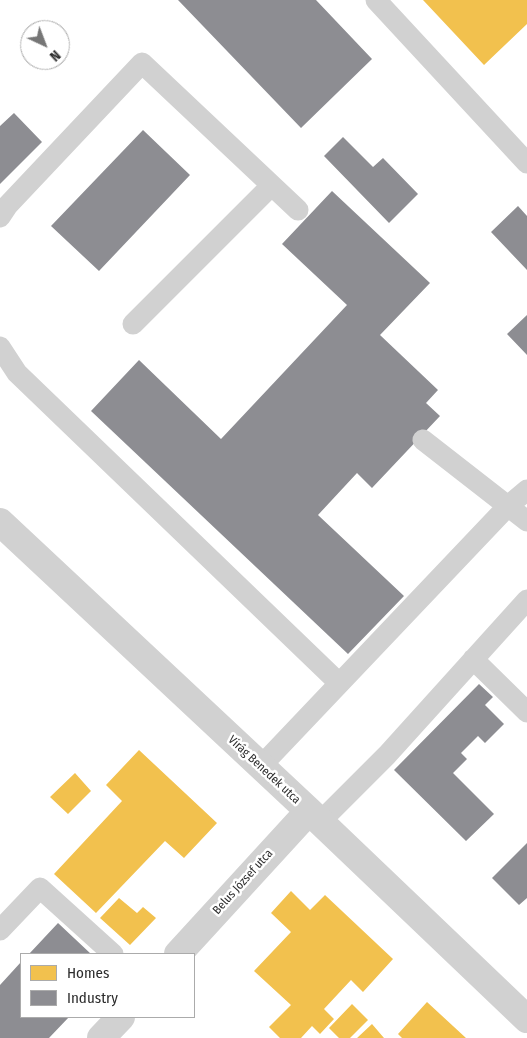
<!DOCTYPE html>
<meta charset="utf-8">
<style>
body{margin:0}
#map{position:relative;width:527px;height:1038px;overflow:hidden;background:#fff;font-family:"Fira Sans Condensed",sans-serif}
canvas{display:block}
.legend{position:absolute;left:20px;top:953px;width:175px;height:65px;box-sizing:border-box;background:#fff;border:1px solid #ababab;margin:0;padding:6px 9px;list-style:none;font-size:15px;color:#2c2c2c}
.legend li{display:flex;align-items:center;gap:10px;height:25px}
.legend b{width:25px;border:1px solid #ababab}
.north{position:absolute;left:20px;top:20px;width:50px;height:50px;box-sizing:border-box;background:#fff;border:1px solid #ababab;border-radius:50%;rotate:137deg;font-size:14px;font-weight:700;line-height:20px;text-align:center;color:#2c2c2c}
.north::after{content:'';display:block;margin:auto;width:18px;height:22px;background:#767676;clip-path:polygon(50% 0,100% 100%,50% 72%,0 100%)}
</style>
<div id="map">
<canvas width="527" height="1038"></canvas>
<ul class="legend">
<li><b style="height:14px;background:#f2c14e"></b>Homes</li>
<li><b style="height:14px;background:#8d8d92"></b>Industry</li>
</ul>
<div class="north">N</div>
</div>
<script>
const c = document.querySelector('canvas').getContext('2d');
c.lineJoin = 'round';
function paint(path, color) { c.fillStyle = color; c.fill(path, 'evenodd'); }
const poly = rows => new Path2D(rows.map(r => 'M' + r).join(''));
function stroke(path, color, width, dash) { c.strokeStyle = color; c.lineWidth = width; c.lineCap = dash ? 'butt' : 'round'; c.setLineDash(dash || []); c.stroke(path); }
function label(font, color, halo, rows, align = 'center') {
  c.font = font + ' "Fira Sans Condensed",sans-serif'; c.lineWidth = 5; c.setLineDash([]); c.textBaseline = 'middle'; c.strokeStyle = halo; c.fillStyle = color; for (const [text, x, y, turn = 0] of rows) {
    c.save(); c.translate(x, y); c.rotate((+turn || 0) * Math.PI / 180); c.textAlign = isNaN(turn) ? turn : align; if (halo) c.strokeText(text, 0, 0); c.fillText(text, 0, 0); c.restore();
  }
}
paint(poly([
 [423,0,527,0,527,24,484,65],
 [139,750,217,823,184,858,165,841,96,913,54,874,122,801,106,785],
 [75,773,91,791,68,814,50,797],
 [291,891,310,910,325,895,393,959,363,992,351,980,324,1009,334,1019,320,1034,312,1026,301,1038,280,1038,269,1027,291,1005,254,971,291,932,271,913],
 [119,898,137,913,143,907,156,918,130,945,100,918],
 [427,1002,466,1038,402,1038,398,1034],
 [352,1004,368,1020,350,1038,339,1038,329,1028],
 [372,1024,384,1038,357,1038]
]), '#f2c14e');
paint(poly([
 [178,0,316,0,372,59,301,128],
 [14,113,42,142,0,184,0,126],
 [143,130,190,175,99,271,51,226],
 [343,137,373,167,383,158,418,194,389,223,324,156],
 [332,191,430,283,380,335,438,390,426,403,440,416,372,488,357,473,318,515,404,596,348,654,91,411,139,360,221,439,347,305,282,244],
 [518,206,527,216,527,270,491,232],
 [527,315,527,355,507,334],
 [479,684,493,697,485,705,504,724,485,743,478,736,461,753,467,759,453,773,494,814,466,841,394,770],
 [527,843,527,898,519,905,492,878],
 [58,923,91,954,29,954],
 [21,962,21,1017,69,1017,49,1038,0,1038,0,985]
]), '#8d8d92');
stroke(poly([
 [376,0,527,163],
 [0,217,8,205,142,63,298,210],
 [133,324,271,186],
 [0,347,17,373,339,683],
 [423,440,527,521],
 [473,659,527,712],
 [261,766,508,506,527,490],
 [320,822,387,755,527,600],
 [0,930,40,888,113,954]
]), '#d1d1d1', 21);
stroke(poly([
 [0,522,309,811,527,1019],
 [178,954,309,811],
 [101,1038,121,1017]
]), '#d1d1d1', 28);
label('12px', '#2c2c2c', '#fff', [
 ["Virág Benedek utca",264,770,43],
 ["Belus József utca",243,882,-48]
]);
</script>
